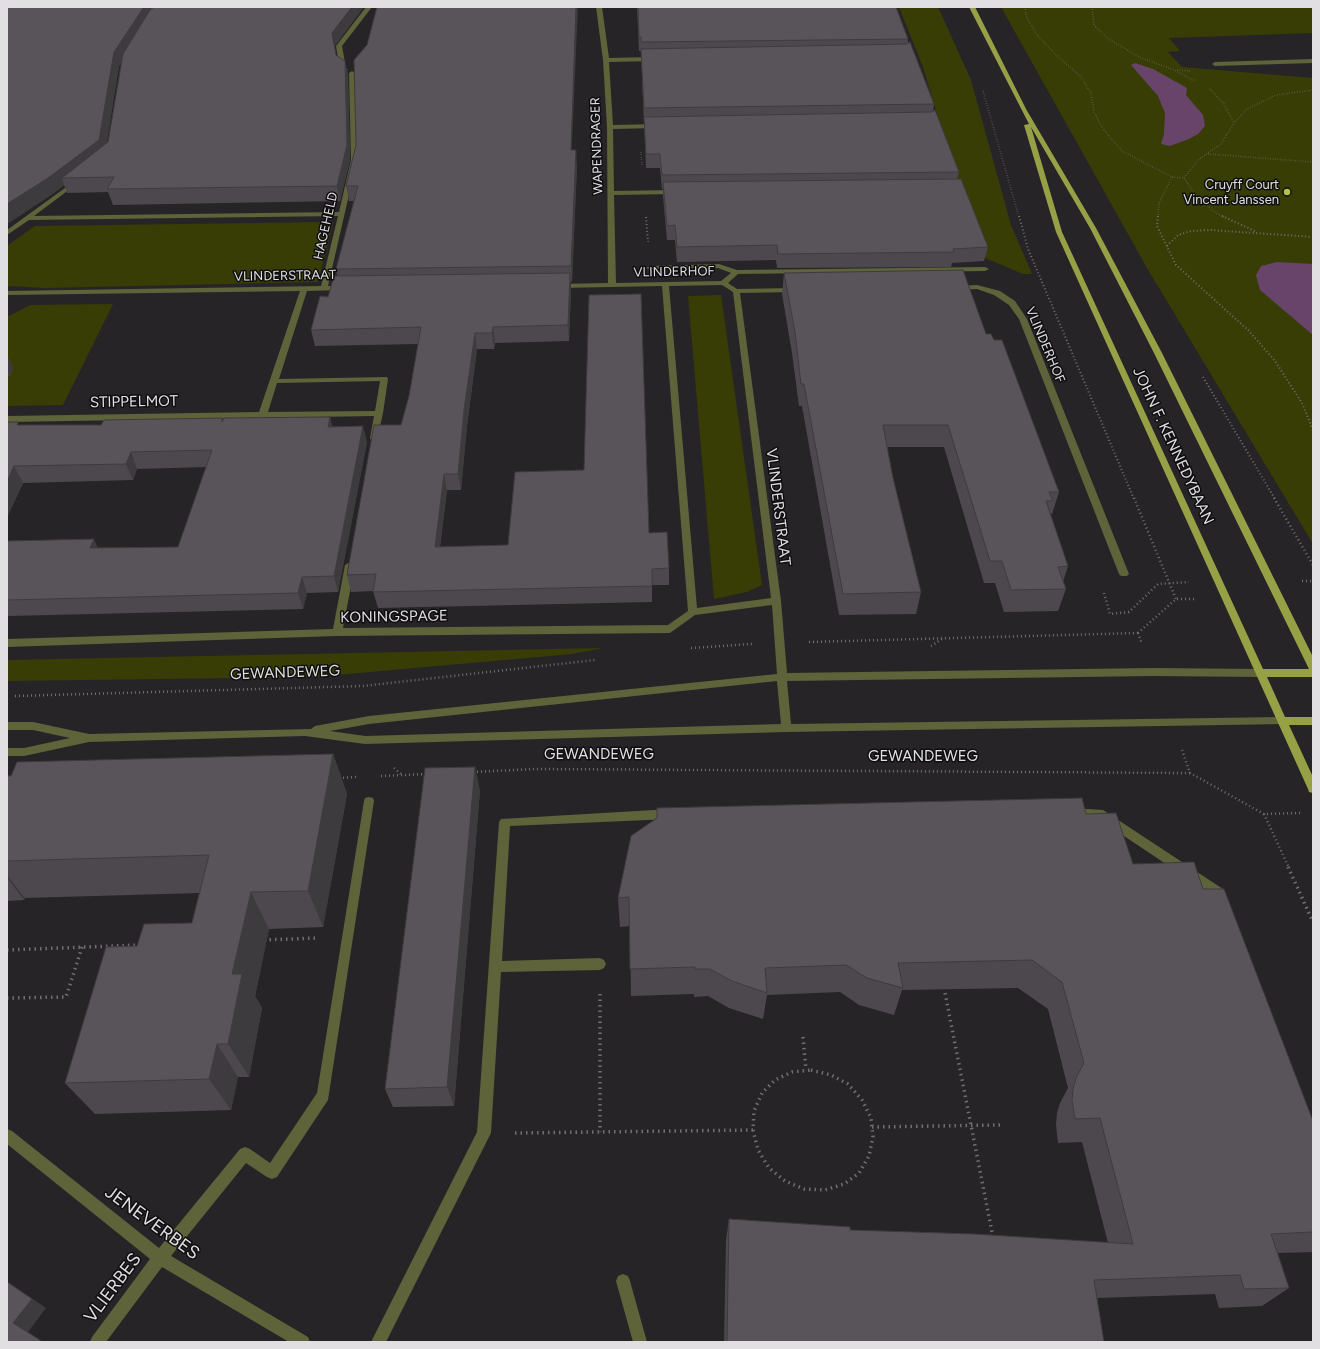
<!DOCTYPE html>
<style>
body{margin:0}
#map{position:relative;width:1320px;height:1349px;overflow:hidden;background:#272428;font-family:Figtree,sans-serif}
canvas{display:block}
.frame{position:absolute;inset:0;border:8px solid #e1dfe2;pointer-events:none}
</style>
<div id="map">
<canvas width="1320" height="1349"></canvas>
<div class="frame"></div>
</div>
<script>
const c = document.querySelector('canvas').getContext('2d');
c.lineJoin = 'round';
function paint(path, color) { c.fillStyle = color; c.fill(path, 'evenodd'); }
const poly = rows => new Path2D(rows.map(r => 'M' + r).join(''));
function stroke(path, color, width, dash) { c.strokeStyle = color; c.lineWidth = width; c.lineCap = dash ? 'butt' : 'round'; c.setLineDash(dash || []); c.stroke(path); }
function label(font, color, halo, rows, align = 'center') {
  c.font = font + ' Figtree,sans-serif'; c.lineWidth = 3; c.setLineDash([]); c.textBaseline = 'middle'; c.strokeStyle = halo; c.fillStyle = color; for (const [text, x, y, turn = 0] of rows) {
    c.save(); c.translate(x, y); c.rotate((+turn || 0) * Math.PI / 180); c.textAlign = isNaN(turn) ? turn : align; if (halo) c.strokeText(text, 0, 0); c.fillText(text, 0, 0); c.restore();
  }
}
paint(poly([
 [899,7,938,7,971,80,1011,225,1032,274,1023,274,985,258,954,171,923,67],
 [1001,7,1313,7,1313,33,1169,38,1180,51,1168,52,1182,67,1313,78,1313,544,1147,268],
 [328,222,333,223,318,282,44,288,7,286,7,246,35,226],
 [721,295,762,585,747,592,714,599,688,296],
 [113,304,63,405,7,406,7,317,30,305],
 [603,648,572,654,314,677,7,681,7,660]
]), '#383d05');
paint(poly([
 [1135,63,1153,69,1187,88,1186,95,1203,115,1205,126,1198,134,1189,139,1170,146,1161,144,1164,134,1165,113,1158,96,1131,65],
 [1277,262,1313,264,1313,335,1260,290,1256,275,1261,266]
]), '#68446b');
stroke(poly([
 [1025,7,1026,16,1037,35,1056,55,1080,76,1091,93,1094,112,1103,129,1122,151,1172,177,1159,203,1158,217],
 [1092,7,1094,25,1107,38,1139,57,1174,70,1195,81],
 [1177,70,1190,71],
 [1210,89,1224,104,1234,123],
 [983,91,1019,217],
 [641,152,642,167],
 [1208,154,1313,162],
 [1172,177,1184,178],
 [1224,217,1216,213,1198,199,1184,178,1199,159,1221,144,1234,123,1247,109,1276,95,1313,90]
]), '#716f72', 1.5, [0.5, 2]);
stroke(poly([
 [1019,216,1028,249,1134,499],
 [1158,216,1157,226,1176,265,1249,331,1275,361,1302,403,1313,430],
 [1222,216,1257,232],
 [646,217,648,242],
 [1167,246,1178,235,1191,231,1211,230,1313,237],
 [1203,377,1275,499]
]), '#716f72', 2, [1, 2.5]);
stroke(poly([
 [1134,498,1176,599],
 [1274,498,1313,565],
 [1302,581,1313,581],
 [1104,593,1110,614,1129,612,1158,584,1189,582],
 [1138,633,1142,644],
 [1138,633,1176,599,1197,599],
 [809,642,1138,633],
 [931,646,942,639],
 [691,648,752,644],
 [15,696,363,686,595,660],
 [1182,750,1190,773,1264,814,1300,813],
 [394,768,402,775],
 [473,772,534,769,1190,773],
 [381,776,426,774],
 [339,778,356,777],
 [1264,814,1289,868]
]), '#716f72', 2.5, [1, 3]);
stroke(poly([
 [1288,867,1313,922],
 [264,940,317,938],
 [7,950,139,945],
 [945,993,992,1232],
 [600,994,600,1132],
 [7,998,66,997,82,947],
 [803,1037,806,1070],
 [811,1070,831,1075,848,1084,862,1100,871,1118,873,1137,869,1156,859,1173,844,1184,825,1190,804,1189,785,1181,769,1168,758,1150,753,1130,754,1111,762,1093,775,1080,792,1072,811,1070],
 [872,1127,1000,1125],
 [515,1133,753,1130]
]), '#716f72', 3.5, [1.5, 4]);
paint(poly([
 [366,7,372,7,342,46,346,68,348,70,343,71,340,69,336,46,366,7],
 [596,7,602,7,609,58,654,57,657,59,654,61,609,62,613,125,658,124,661,126,658,128,613,129,614,191,675,190,678,192,675,194,614,195,616,283,721,281,731,273,718,268,648,269,646,268,650,266,719,264,737,270,985,267,989,269,985,271,738,274,728,283,737,289,795,288,799,290,795,292,740,293,781,601,787,673,1153,668,1260,669,1264,670,1265,673,1264,676,1260,677,1153,676,787,681,791,724,1282,717,1286,718,1287,721,1286,724,786,732,365,744,305,736,89,742,24,756,7,756,7,748,24,748,70,738,33,730,7,730,7,722,33,722,89,734,311,729,315,726,369,716,777,674,772,605,695,615,670,633,337,636,7,647,7,639,333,629,345,565,350,562,355,565,343,628,668,625,688,611,662,286,559,288,555,286,559,284,608,283,607,127,603,60,596,7],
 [722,285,733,292,771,598,697,608,669,286,722,285],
 [777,681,781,724,365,736,330,731,369,724,777,681],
 [1313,59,1313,63,1215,66,1212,64,1215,62,1313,59],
 [352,71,355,73,357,160,328,286,343,286,347,288,343,290,307,291,279,379,387,377,388,379,383,413,377,440,371,440,370,438,374,416,7,422,7,416,259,412,300,291,7,295,7,291,321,286,338,216,29,220,7,235,7,230,76,180,79,182,78,183,34,216,339,212,351,160,349,73,352,71],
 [380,381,375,411,268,412,277,383,380,381],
 [977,285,1000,291,1015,301,1027,319,1129,574,1127,576,1121,576,1119,574,1019,319,1009,305,994,295,977,289,957,290,953,288,957,286,977,285],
 [369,797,373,798,374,801,328,1100,277,1177,272,1179,267,1177,246,1163,171,1256,308,1337,310,1342,289,1342,162,1267,106,1342,90,1342,92,1337,150,1259,7,1144,7,1129,12,1131,159,1248,240,1149,245,1147,250,1149,270,1163,317,1093,364,801,365,798,369,797],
 [1072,808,1103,810,1223,889,1227,900,1225,904,1221,905,1217,904,1214,896,1097,818,1068,816,1066,813,1068,810,1072,808],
 [671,809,675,811,677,814,675,817,671,819,510,826,502,961,600,958,604,960,606,964,604,968,600,970,501,972,491,1133,386,1342,371,1342,477,1132,499,822,501,819,671,809],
 [623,1274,628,1276,630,1281,647,1342,633,1342,616,1281,618,1276,623,1274]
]), '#5e633a');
paint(poly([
 [969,7,975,7,1026,109,1096,228,1162,353,1313,657,1313,677,1267,677,1285,717,1313,717,1313,725,1289,725,1313,777,1313,793,1309,792,1308,789,1056,232,1024,125,1029,124,969,7],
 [1031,127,1090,228,1154,353,1309,669,1263,669,1062,232,1031,127]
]), '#96a045');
paint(poly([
 [7,7,335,46,336,56,348,75,350,160,340,201,113,205,108,192,67,193,64,185,54,193,7,224],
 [122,62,108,142,106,144,119,66],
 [637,7,908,39,908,44,934,104,933,112,959,172,957,179,988,247,984,261,952,263,951,267,777,268,776,260,677,262,675,240,667,240,663,196,663,189,662,189,660,168,646,168,641,56,641,51,639,51],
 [367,45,572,150,577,165,572,281,571,281,571,289,569,341,495,343,494,349,477,349,467,426,461,490,447,490,440,547,508,545,649,533,669,568,669,585,652,585,652,602,378,608,373,591,351,592,347,575,401,425,409,396,418,344,315,346,311,330,328,297,337,276,336,269,354,201,349,201,346,186,356,145],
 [784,273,986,334,994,340,1059,492,1052,514,1050,514,1068,566,1063,582,1066,589,1058,611,1004,612,995,583,984,583,944,447,887,447,893,478,921,592,916,614,839,615,802,406,799,406,792,353,782,294],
 [7,356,13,368,10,376,7,375],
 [330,417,332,426,367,442,338,592,307,593,303,609,7,616,7,541,98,548,178,547,206,467,137,469,133,480,23,483,7,517,20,425,101,425,222,418,223,420],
 [333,754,347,794,323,927,269,929,255,996,262,1008,249,1077,238,1077,231,1110,95,1114,65,1083,192,923,199,893,25,898,24,900,7,901,7,776],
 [480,790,454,1106,393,1107,385,1089],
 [1086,814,1133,864,1203,889,1313,1121,1313,1252,1278,1253,1289,1288,1262,1306,1219,1308,1215,1294,1097,1298,1104,1342,724,1342,726,1240,729,1219,850,1230,1108,1243,1082,1142,1058,1143,1056,1125,1057,1113,1060,1103,1068,1088,1048,1009,1018,988,902,990,894,1015,859,1005,840,992,767,995,763,1019,729,1008,708,996,694,997,694,994,631,996,630,926,620,927,618,898]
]), '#4d484d');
paint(poly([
 [144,7,161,7,148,20,119,66,105,155,62,178,64,185,54,193,7,224,7,204,114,52],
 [352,7,364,7,335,46,332,33],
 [576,7,578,7,571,165,571,150],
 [345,61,348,75,350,160,340,201,337,186],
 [576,150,577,165,572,281,571,266],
 [570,273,571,289,569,341,568,325],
 [493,327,495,343,494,349,492,333],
 [475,333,477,349,467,426,461,490,458,474,464,410],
 [7,356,13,368,10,376,7,371],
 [330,417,334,433,328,427],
 [363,426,367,442,338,592,334,576],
 [131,452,137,469,133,480,126,464],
 [14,466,23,483,7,517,7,482],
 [444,474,447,490,438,563,435,547],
 [94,539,101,556,90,548],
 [302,577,307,593,303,609,298,593],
 [333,754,347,794,323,927,308,891],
 [475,767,480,790,454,1106,447,1087],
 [7,875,25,898,24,900,7,878],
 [251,892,269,929,255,996,262,1008,249,1077,228,1044,232,974],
 [217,1044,238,1077,231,1110,209,1079],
 [7,1281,46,1308,28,1332,43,1342,39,1342,13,1323]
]), '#3e3b3e');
const building = poly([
 [7,7,144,7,114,52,99,140,48,178,7,204,7,7],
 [154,7,352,7,332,33,336,55,345,61,347,145,337,186,107,189,114,177,62,178,108,142,123,54,150,10,154,7],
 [377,7,576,7,571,150,576,150,571,266,336,269,358,186,346,186,356,145,354,60,367,45,377,7],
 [638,7,896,7,908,39,641,42,641,37,639,37,638,7],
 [910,42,934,104,932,104,644,108,641,49,907,44,910,42],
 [935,110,959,172,662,175,660,154,646,154,644,117,932,112,935,110],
 [961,179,988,247,953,249,954,252,778,254,777,245,677,247,675,225,667,226,663,182,961,179],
 [963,270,986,334,991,334,994,340,1002,340,1059,492,1049,492,1053,501,1046,501,1068,566,1058,567,1066,589,1011,590,1002,561,990,561,948,425,883,425,893,478,921,592,843,594,804,384,801,384,795,332,784,273,963,270],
 [570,273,568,325,493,327,492,333,475,333,464,410,458,474,444,474,435,547,508,545,515,472,584,470,589,295,641,294,649,533,667,532,669,568,652,569,652,586,373,592,376,574,347,575,374,425,401,425,409,396,421,327,311,330,320,296,328,297,334,276,570,273],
 [330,417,328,427,363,426,334,576,302,577,298,593,7,600,7,541,94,539,90,548,178,547,212,450,131,452,126,464,14,466,7,482,7,422,18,422,17,425,101,425,104,420,222,418,222,422,224,418,330,417],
 [333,754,308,891,251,892,232,974,242,974,228,1044,217,1044,209,1079,65,1083,106,947,137,946,144,924,192,923,209,855,7,861,7,776,11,776,17,762,333,754],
 [475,767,447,1087,385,1089,425,768,475,767],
 [1082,798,1086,814,1116,813,1133,864,1194,862,1203,889,1224,889,1313,1121,1313,1232,1271,1234,1289,1288,1244,1289,1240,1275,1094,1280,1104,1342,727,1342,729,1219,850,1227,850,1230,974,1234,1133,1244,1100,1118,1075,1119,1072,1100,1073,1089,1076,1078,1084,1063,1062,982,1032,960,898,963,903,988,867,978,846,965,765,968,767,993,732,981,710,969,695,969,695,967,630,969,629,897,618,898,631,836,657,818,657,808,1082,798],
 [7,1282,32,1299,13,1323,40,1340,39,1342,7,1342,7,1282]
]);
paint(building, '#595459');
stroke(building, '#3e3b3e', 1);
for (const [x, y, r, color] of [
 [1287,192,4,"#b5c249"]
]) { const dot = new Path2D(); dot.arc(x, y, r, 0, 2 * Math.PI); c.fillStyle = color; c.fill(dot); stroke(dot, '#0f0e0f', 1.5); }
label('13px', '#e1dfe2', '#0f0e0f', [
 ["WAPENDRAGER",597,146,-92],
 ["HAGEHELD",326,226,-77],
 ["VLINDERHOF",674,272,-1],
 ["VLINDERSTRAAT",285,276,-1],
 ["VLINDERHOF",1045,345,67]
]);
label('13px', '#e1dfe2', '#0f0e0f', [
 ["Cruyff Court",1279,185],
 ["Vincent Janssen",1279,200]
], 'right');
label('15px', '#e1dfe2', '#0f0e0f', [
 ["STIPPELMOT",134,402,-1],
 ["JOHN F. KENNEDYBAAN",1173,446,65],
 ["VLINDERSTRAAT",778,507,83],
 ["KONINGSPAGE",394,617,-1],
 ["GEWANDEWEG",285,673,-2],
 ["GEWANDEWEG",599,755],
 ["GEWANDEWEG",923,757]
]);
label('18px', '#e1dfe2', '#0f0e0f', [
 ["JENEVERBES",152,1223,36],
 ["VLIERBES",113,1288,-53]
]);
</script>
